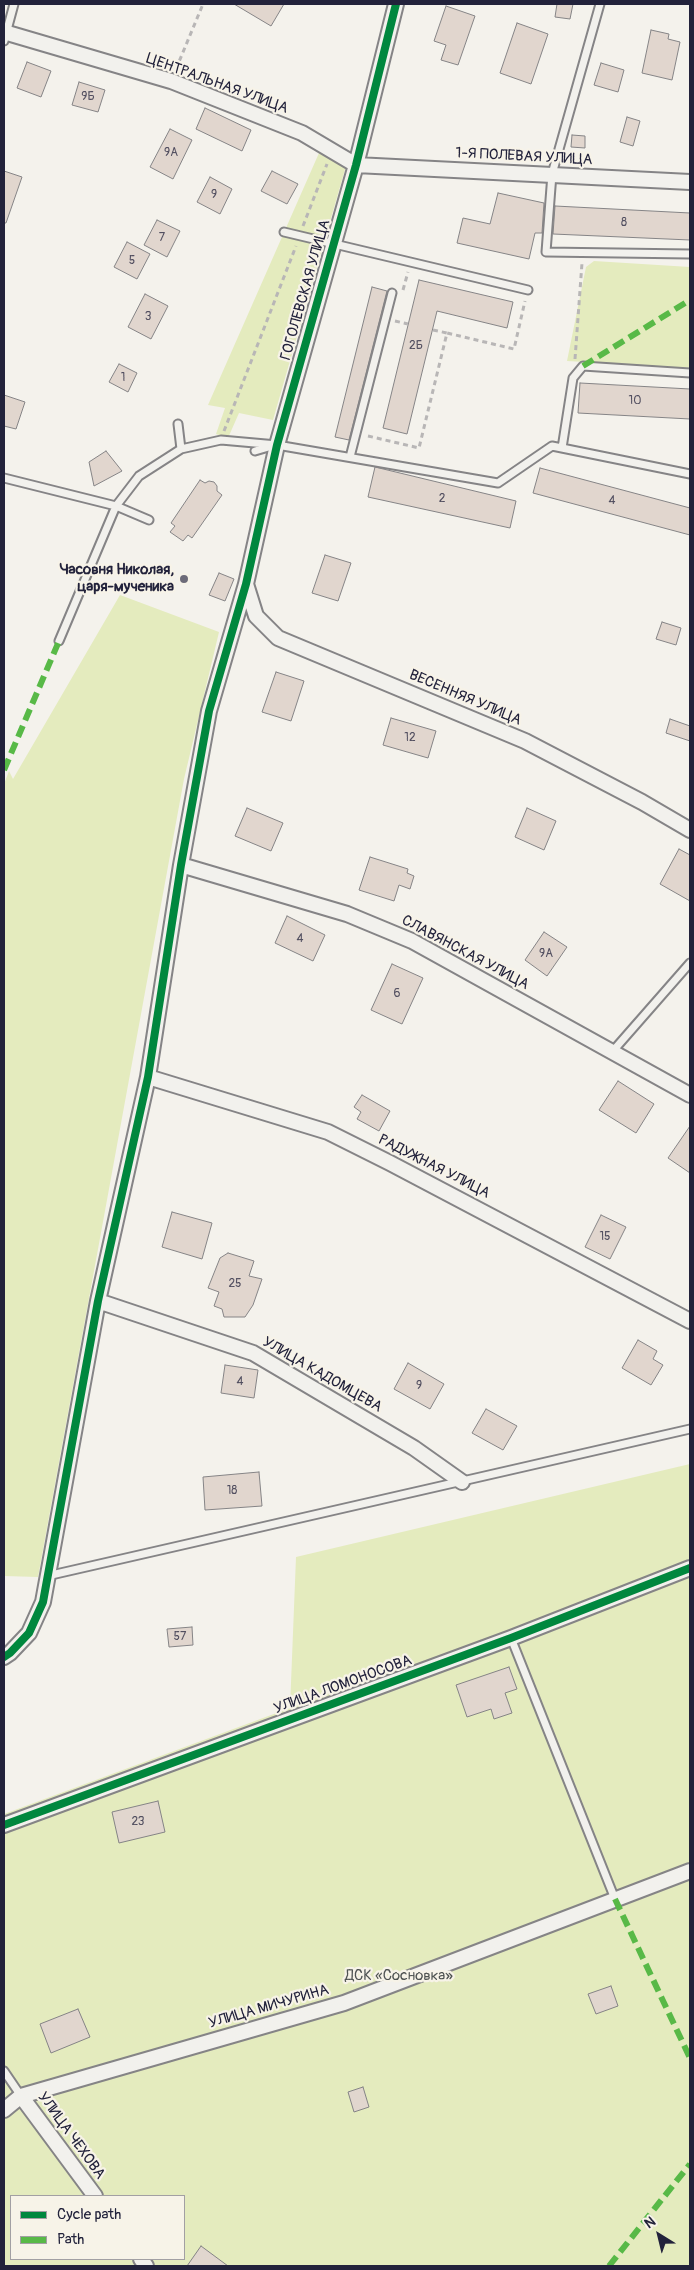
<!DOCTYPE html>
<meta charset="utf-8">
<style>
body{margin:0}
#map{position:relative;width:694px;height:2270px;overflow:hidden;background:#f4f2ec;font-family:Pangolin,sans-serif}
canvas{display:block}
.frame{position:absolute;inset:0;border:5px solid #22223b;pointer-events:none}
.legend{position:absolute;left:10px;top:2195px;width:175px;height:65px;box-sizing:border-box;background:#f7f3e8;border:1px solid #a29fa3;margin:0;padding:6px 9px;list-style:none;font-size:15px;color:#22223b}
.legend li{display:flex;align-items:center;gap:10px;height:25px}
.legend b{width:25px;border:1px solid #a29fa3}
.north{position:absolute;left:634px;top:2210px;width:50px;height:50px;-webkit-text-stroke:4px #f7f3e8;paint-order:stroke;rotate:324deg;font-size:14px;font-weight:700;line-height:20px;text-align:center;color:#22223b}
.north::after{content:'';display:block;margin:auto;width:18px;height:22px;background:#22223b;clip-path:polygon(50% 0,100% 100%,50% 72%,0 100%)}
</style>
<div id="map">
<canvas width="694" height="2270"></canvas>
<div class="frame"></div>
<ul class="legend">
<li><b style="height:6px;background:#00873e"></b>Cycle path</li>
<li><b style="height:6px;background:#58b947"></b>Path</li>
</ul>
<div class="north">N</div>
</div>
<script>
const c = document.querySelector('canvas').getContext('2d');
c.lineJoin = 'round';
function paint(path, color) { c.fillStyle = color; c.fill(path, 'evenodd'); }
const poly = rows => new Path2D(rows.map(r => 'M' + r).join(''));
function stroke(path, color, width, dash) { c.strokeStyle = color; c.lineWidth = width; c.lineCap = dash ? 'butt' : 'round'; c.setLineDash(dash || []); c.stroke(path); }
function label(font, color, halo, rows, align = 'center') {
  c.font = font + ' Pangolin,sans-serif'; c.lineWidth = 4.5; c.setLineDash([]); c.textBaseline = 'middle'; c.strokeStyle = halo; c.fillStyle = color; for (const [text, x, y, turn = 0] of rows) {
    c.save(); c.translate(x, y); c.rotate((+turn || 0) * Math.PI / 180); c.textAlign = isNaN(turn) ? turn : align; if (halo) c.strokeText(text, 0, 0); c.fillText(text, 0, 0); c.restore();
  }
}
paint(poly([
 [319,153,346,166,273,420,239,413,228,438,216,434,225,408,208,405],
 [594,261,690,267,690,368,567,361,586,267],
 [120,595,219,632,184,779,38,1577,4,1576,4,784,9,771,13,779],
 [690,1464,690,2266,4,2266,4,1814,290,1708,296,1557],
 [11,2196,184,2196,184,2259,11,2259]
]), '#e4ebbe');
const building = poly([
 [234,4,284,4,271,26,234,4],
 [557,4,573,4,570,19,555,17,557,4],
 [446,6,475,16,458,65,441,60,446,45,434,41,446,6],
 [517,23,548,34,531,84,500,73,517,23],
 [651,30,669,34,668,39,680,42,672,80,642,73,651,30],
 [27,62,51,71,41,97,17,88,27,62],
 [601,63,624,70,618,92,594,85,601,63],
 [79,82,105,90,98,112,72,105,79,82],
 [205,108,251,130,242,151,196,129,205,108],
 [627,117,640,121,633,146,620,142,627,117],
 [170,129,192,140,173,179,150,167,170,129],
 [572,135,585,136,585,148,571,147,572,135],
 [4,171,22,177,6,223,4,223,4,171],
 [272,171,298,184,287,204,261,191,272,171],
 [210,177,232,189,220,214,197,202,210,177],
 [498,193,544,203,542,233,535,233,529,259,457,243,463,218,490,224,498,193],
 [555,206,690,213,690,240,553,234,555,206],
 [157,220,180,231,167,257,144,245,157,220],
 [127,242,150,254,137,279,114,267,127,242],
 [419,280,513,302,507,328,437,311,407,434,383,428,419,280],
 [372,287,387,291,349,440,335,437,372,287],
 [145,294,168,306,151,339,128,327,145,294],
 [119,364,137,373,128,392,109,382,119,364],
 [580,383,690,389,690,419,578,413,580,383],
 [4,395,25,402,16,429,4,426,4,395],
 [106,451,122,471,94,486,89,462,106,451],
 [375,467,516,501,510,528,368,497,375,467],
 [540,468,690,508,690,535,533,493,540,468],
 [200,480,205,483,209,481,214,482,217,486,217,491,222,495,192,538,188,535,183,541,170,532,175,526,171,523,200,480],
 [325,555,351,563,338,601,312,593,325,555],
 [219,573,234,579,225,601,209,595,219,573],
 [662,622,681,628,676,645,656,639,662,622],
 [276,672,304,681,291,721,262,712,276,672],
 [391,718,436,731,428,758,383,745,391,718],
 [670,719,690,726,690,741,666,733,670,719],
 [247,808,283,823,271,851,235,836,247,808],
 [527,808,556,821,544,850,515,837,527,808],
 [679,849,690,855,690,901,660,884,679,849],
 [370,857,408,869,407,873,414,876,410,889,399,885,394,901,359,890,370,857],
 [287,916,325,935,313,961,275,943,287,916],
 [544,932,567,947,547,976,525,960,544,932],
 [392,964,423,978,402,1024,371,1010,392,964],
 [618,1081,654,1104,636,1133,599,1110,618,1081],
 [362,1095,390,1111,379,1131,357,1119,361,1112,354,1107,362,1095],
 [690,1126,690,1173,668,1158,690,1126],
 [172,1212,212,1223,202,1259,162,1247,172,1212],
 [601,1215,626,1227,610,1259,585,1247,601,1215],
 [228,1253,254,1261,249,1276,262,1279,253,1305,245,1317,224,1317,222,1309,214,1306,219,1292,208,1288,220,1258,228,1253],
 [638,1340,657,1351,653,1359,663,1365,651,1385,622,1368,638,1340],
 [408,1363,444,1384,430,1409,394,1389,408,1363],
 [225,1365,258,1370,254,1398,221,1393,225,1365],
 [486,1409,517,1426,503,1450,472,1433,486,1409],
 [259,1472,262,1506,205,1510,203,1477,259,1472],
 [192,1627,193,1645,169,1647,167,1629,192,1627],
 [509,1667,517,1689,505,1693,512,1713,494,1719,491,1709,467,1717,456,1685,509,1667],
 [158,1801,165,1832,119,1843,112,1812,158,1801],
 [611,1986,618,2006,596,2014,588,1994,611,1986],
 [78,2009,90,2037,51,2053,40,2024,78,2009],
 [363,2087,369,2107,354,2112,348,2092,363,2087],
 [201,2246,228,2266,187,2266,201,2246]
]);
paint(building, '#e1d6ce');
stroke(building, '#858486', 1);
const lane = poly([
 [600,4,552,174,546,252,690,254],
 [4,41,14,4],
 [284,232,528,290],
 [178,424,181,449],
 [562,448,573,378,583,366,690,373],
 [255,451,272,446],
 [350,457,392,293],
 [4,478,116,506,139,476,181,449,221,440,277,445,498,483,552,446,690,474],
 [59,641,116,506,149,520],
 [612,1052,690,963],
 [47,1576,690,1429],
 [511,1638,615,1899],
 [4,2071,21,2096]
]);
const street = poly([
 [4,32,171,81,302,133,356,165,690,182],
 [246,584,256,616,278,638,525,741,642,802,690,830],
 [181,865,347,914,412,941,690,1095],
 [148,1077,328,1132,390,1163,690,1321],
 [98,1301,253,1353,414,1448,462,1482],
 [4,1657,10,1653,29,1633,43,1602,98,1301,148,1077,181,865,209,711,246,584,277,445,356,165,396,4],
 [4,1825,511,1638,690,1568],
 [21,2096,95,2196],
 [4,2110,21,2096,344,2003,690,1871],
 [141,2259,146,2266]
]);
stroke(lane, '#858486', 11);
stroke(street, '#858486', 18);
stroke(poly([
 [176,69,203,4],
 [303,226,327,164],
 [403,290,408,272],
 [395,321,408,324],
 [433,330,447,333],
 [575,359,582,263],
 [224,431,296,246],
 [368,436,419,448,447,333,514,349,525,301]
]), '#b8b6b6', 3, [5, 4]);
stroke(lane, '#f2f1ed', 7);
stroke(street, '#f2f1ed', 14);
stroke(poly([
 [583,366,690,300],
 [4,770,59,641],
 [615,1899,690,2058],
 [609,2266,690,2164]
]), '#58b947', 6, [12, 6]);
stroke(poly([
 [4,1657,10,1653,29,1633,43,1602,98,1301,148,1077,181,865,209,711,246,584,277,445,356,165,396,4],
 [4,1825,511,1638,690,1568]
]), '#00873e', 8);
for (const [x, y, r, color] of [
 [184,579,5,"#6c6b79"]
]) { const dot = new Path2D(); dot.arc(x, y, r, 0, 2 * Math.PI); c.fillStyle = color; c.fill(dot); stroke(dot, '#f7f3e8', 2); }
label('12px', '#524f60', null, [
 ["9Б",88,97],
 ["9А",171,153],
 ["9",214,195],
 ["8",624,223],
 ["7",162,238],
 ["5",132,261],
 ["3",148,317],
 ["2Б",416,346],
 ["1",123,378],
 ["10",635,401],
 ["2",442,499],
 ["4",612,501],
 ["12",410,738],
 ["4",300,939],
 ["9А",546,954],
 ["6",397,994],
 ["15",605,1237],
 ["25",235,1284],
 ["4",240,1382],
 ["9",419,1386],
 ["18",232,1491],
 ["57",180,1637],
 ["23",138,1822]
]);
label('15px', '#22223b', '#f7f3e8', [
 ["ЦЕНТРАЛЬНАЯ УЛИЦА",217,84,20],
 ["1-Я ПОЛЕВАЯ УЛИЦА",524,157,3],
 ["ГОГОЛЕВСКАЯ УЛИЦА",306,290,-74],
 ["ВЕСЕННЯЯ УЛИЦА",465,698,23],
 ["СЛАВЯНСКАЯ УЛИЦА",465,953,28],
 ["РАДУЖНАЯ УЛИЦА",434,1167,27],
 ["УЛИЦА КАДОМЦЕВА",322,1375,30],
 ["УЛИЦА ЛОМОНОСОВА",343,1685,-20],
 ["УЛИЦА МИЧУРИНА",269,2007,-16],
 ["УЛИЦА ЧЕХОВА",71,2136,54]
]);
label('bold 15px', '#22223b', '#f7f3e8', [
 ["Часовня Николая,",174,570],
 ["царя-мученика",174,587]
], 'right');
label('15px', '#4f5352', '#f7f3e8', [
 ["ДСК «Сосновка»",399,1976]
]);
</script>
